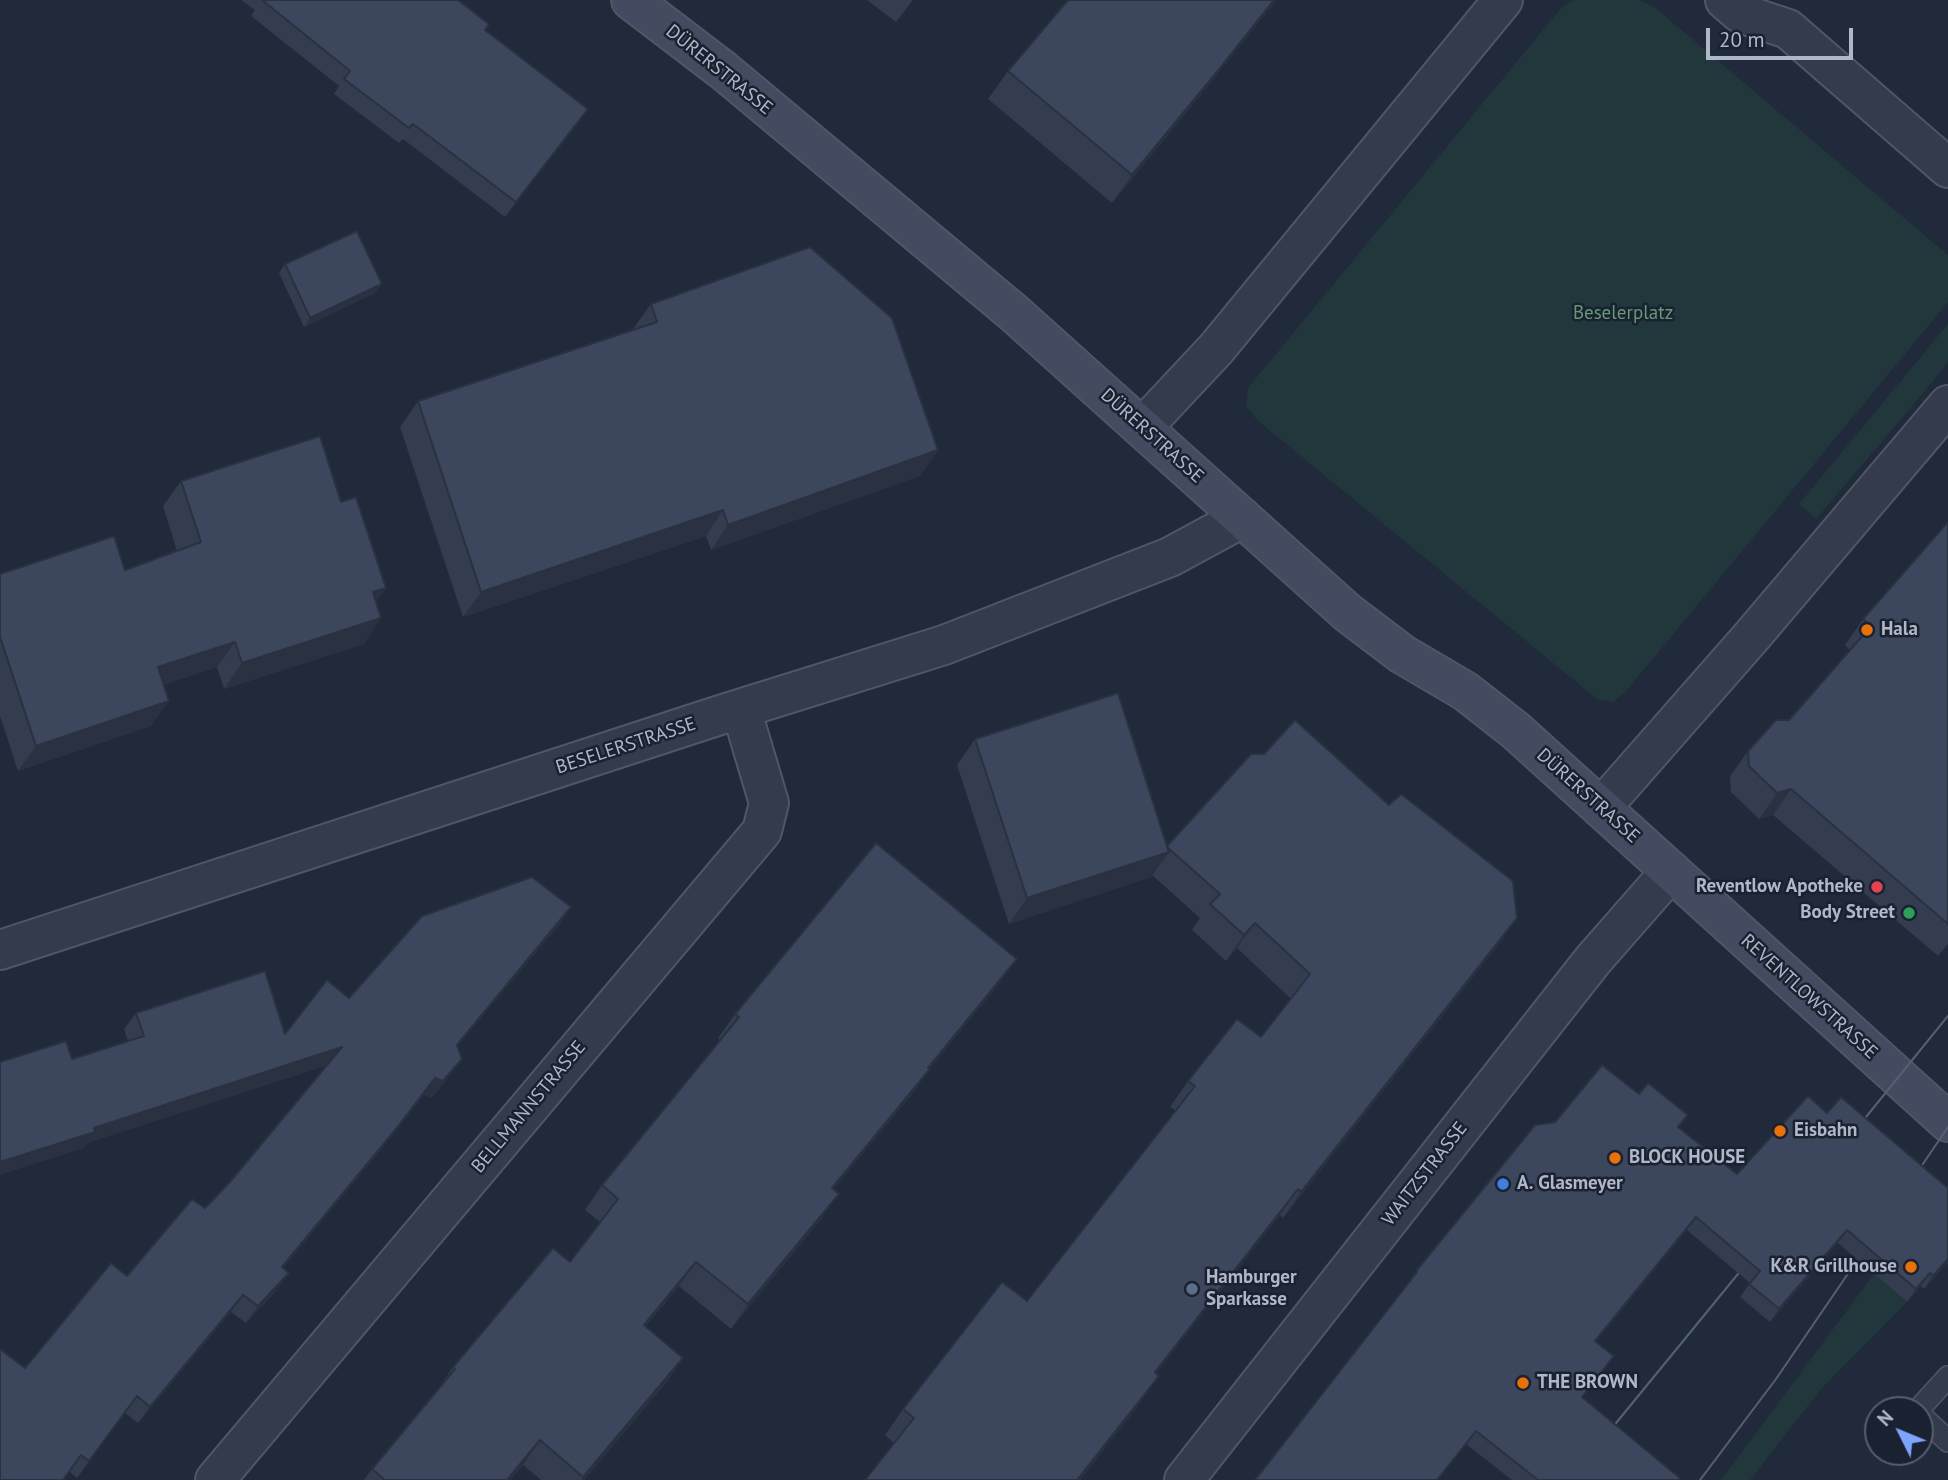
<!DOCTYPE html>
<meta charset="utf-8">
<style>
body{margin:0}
#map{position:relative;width:1948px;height:1480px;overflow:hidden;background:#202a3b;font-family:"PT Sans",sans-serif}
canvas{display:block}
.north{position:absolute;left:1864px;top:1396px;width:70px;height:70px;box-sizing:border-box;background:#1a2130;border:2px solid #565d6d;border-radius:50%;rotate:313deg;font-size:19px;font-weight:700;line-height:28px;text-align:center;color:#afb7c8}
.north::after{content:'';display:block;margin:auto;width:24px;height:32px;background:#7ea5fe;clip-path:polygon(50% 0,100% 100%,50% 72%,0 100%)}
.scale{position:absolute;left:1706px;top:28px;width:147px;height:32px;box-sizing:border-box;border:4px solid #afb7c8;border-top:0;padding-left:9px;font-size:21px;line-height:24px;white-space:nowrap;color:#afb7c8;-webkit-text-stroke:5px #1a2130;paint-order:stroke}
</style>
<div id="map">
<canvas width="1948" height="1480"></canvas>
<div class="north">N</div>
<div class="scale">20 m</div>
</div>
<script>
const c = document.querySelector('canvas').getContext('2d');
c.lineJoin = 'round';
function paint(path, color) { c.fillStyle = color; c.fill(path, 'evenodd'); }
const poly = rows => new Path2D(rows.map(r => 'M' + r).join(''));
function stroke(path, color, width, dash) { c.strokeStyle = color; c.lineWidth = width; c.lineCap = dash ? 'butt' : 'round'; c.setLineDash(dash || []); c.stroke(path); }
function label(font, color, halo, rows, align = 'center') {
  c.font = font + ' "PT Sans",sans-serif'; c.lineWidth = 5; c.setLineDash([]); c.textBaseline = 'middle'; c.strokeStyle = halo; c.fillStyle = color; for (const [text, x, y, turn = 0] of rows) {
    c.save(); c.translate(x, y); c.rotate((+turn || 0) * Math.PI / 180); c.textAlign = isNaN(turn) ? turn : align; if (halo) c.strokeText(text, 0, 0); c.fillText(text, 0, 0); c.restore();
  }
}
paint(poly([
 [1574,0,1639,0,1653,6,1948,255,1948,302,1627,690,1613,702,1597,699,1257,420,1246,405,1248,388,1562,7],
 [1948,324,1948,362,1924,392,1816,519,1799,504],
 [1874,1274,1907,1302,1821,1389,1750,1480,1721,1480]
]), '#22373c');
const lane = poly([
 [1918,1410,1948,1377],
 [1920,1415,1948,1441]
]);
const street = poly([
 [1725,0,1740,13,1788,29,1948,168],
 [1142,428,1216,349,1503,0],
 [1601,808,1752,636,1948,405],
 [0,950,717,716,944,645,1170,557,1242,518],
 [215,1480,762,831,769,803,741,709],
 [1184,1480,1593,960,1671,871]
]);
const secondary = poly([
 [631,0,724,71,1014,313,1348,613,1402,654,1465,691,1515,730,1948,1122]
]);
stroke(lane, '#4f5766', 24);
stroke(street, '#4f5766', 42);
stroke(secondary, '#4f5766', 42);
stroke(lane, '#343c4c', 21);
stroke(street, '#343c4c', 38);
stroke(secondary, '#424b5f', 38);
stroke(poly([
 [1853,1133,1948,1016],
 [1910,1183,1948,1127],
 [1603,1439,1751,1258],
 [1700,1480,1776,1379,1869,1243]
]), '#566073', 2);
paint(poly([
 [241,0,458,0,485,30,577,125,505,217,403,139,399,143,334,94,339,86,251,16,255,10],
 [867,0,913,0,896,22],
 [1008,71,1200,96,1112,203,988,99],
 [285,264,375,293,304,327,279,273],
 [651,304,938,450,920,476,711,550,706,536,463,617,400,427,418,401,633,329],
 [181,481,341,502,386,588,376,602,364,644,224,689,217,667,163,685,151,726,18,771,0,716,0,574,125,570,177,551,163,506],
 [1948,522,1948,944,1938,956,1773,815,1759,819,1731,792,1730,776,1748,751,1789,720,1850,650,1845,645,1863,619],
 [975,739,1167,846,1389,805,1517,918,1499,944,1283,1218,1280,1215,1156,1373,1141,1402,1080,1480,865,1480,894,1443,885,1435,903,1409,1027,1301,1176,1111,1170,1107,1188,1081,1261,1037,1291,999,1237,948,1226,961,1192,930,1200,918,1152,875,1151,877,1009,924,957,765],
 [560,924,457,1046,462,1059,450,1075,432,1098,424,1095,384,1146,283,1268,277,1290,246,1323,231,1312,138,1423,125,1413,77,1478,70,1472,25,1368,127,1276,205,1208,229,1183,328,1065,87,1143,84,1148,128,1041,124,1029,136,1013,285,1034,349,998],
 [1000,983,929,1069,913,1093,833,1189,822,1218,731,1329,679,1286,646,1326,683,1358,666,1383,584,1480,541,1480,523,1465,510,1480,364,1480,372,1469,436,1392,453,1367,570,1262,600,1222,585,1210,602,1185,720,1040,718,1038,735,1014],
 [1679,1128,1737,1174,1948,1262,1924,1289,1921,1286,1907,1302,1838,1243,1770,1322,1740,1297,1750,1283,1687,1230,1596,1342,1605,1369,1582,1398,1678,1480,1512,1480,1466,1444,1407,1284,1416,1271]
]), '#343c4f');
paint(poly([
 [1274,0,1277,0,1200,96,1112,203,1132,175],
 [588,109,577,125,505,217,516,202],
 [382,284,375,293,304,327,310,318],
 [938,450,920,476,711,550,728,525],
 [723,510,706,536,463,617,481,592],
 [386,588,368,614,373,592],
 [381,618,364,644,224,689,242,663],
 [235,642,217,667,140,693,158,667],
 [169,701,151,726,18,771,36,746],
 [1791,789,1773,815,1759,819,1777,793],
 [1169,852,1151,877,1009,924,1027,898],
 [571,907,560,924,445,1061,457,1045],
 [1517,918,1499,944,1283,1218,1301,1192],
 [1255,923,1237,948,1226,961,1244,935],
 [1017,959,1000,983,911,1092,928,1068],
 [342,1047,331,1064,87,1143,84,1148,0,1175,0,1162,94,1128],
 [462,1059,450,1075,432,1098,424,1095,384,1146,270,1283,282,1267,435,1078],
 [930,1069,913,1093,815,1212,832,1188],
 [1298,1189,1280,1215,1137,1398,1155,1372],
 [839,1194,822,1218,731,1329,748,1304],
 [1696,1217,1687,1230,1586,1354,1595,1341],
 [1847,1230,1838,1243,1770,1322,1779,1309],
 [1948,1259,1948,1262,1924,1289,1933,1276],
 [696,1262,679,1286,626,1349,644,1325],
 [289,1273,277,1290,246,1323,258,1306],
 [1930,1273,1921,1286,1907,1302,1916,1289],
 [243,1295,231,1312,138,1423,150,1407],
 [683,1358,666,1383,584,1480,581,1480],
 [1159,1376,1141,1402,1080,1480,1077,1480],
 [1476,1431,1466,1444,1438,1480,1437,1480],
 [540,1440,523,1465,510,1480,507,1480]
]), '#2a3140');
const building = poly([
 [262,0,458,0,489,24,485,30,588,109,516,202,413,124,409,128,344,79,350,71,262,0],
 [1068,0,1274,0,1220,68,1132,175,1008,71,1068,0],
 [357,231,382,284,310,318,285,264,357,231],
 [810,247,892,318,938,450,728,525,723,510,481,592,418,401,657,322,651,304,810,247],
 [320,436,341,502,356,497,386,588,373,592,381,618,242,663,235,642,158,667,169,701,36,746,0,637,0,574,114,536,125,570,201,542,181,481,320,436],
 [1948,522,1948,924,1791,789,1777,793,1749,766,1748,751,1776,720,1789,720,1871,626,1863,619,1948,522],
 [1118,693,1167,846,1251,754,1264,754,1295,720,1389,805,1401,794,1513,881,1517,918,1301,1192,1298,1189,1155,1372,1159,1376,1077,1480,865,1480,914,1418,903,1409,1002,1282,1027,1301,1195,1086,1188,1081,1237,1019,1261,1037,1310,974,1255,923,1244,935,1210,904,1220,894,1167,847,1169,852,1027,898,975,739,1118,693],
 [876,843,1017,959,928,1068,930,1069,832,1188,839,1194,748,1304,696,1262,644,1325,683,1358,583,1477,540,1440,507,1480,385,1480,372,1469,455,1369,453,1367,553,1248,570,1262,618,1199,602,1185,739,1017,735,1014,876,843],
 [532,877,571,907,457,1045,462,1059,443,1081,435,1078,396,1129,282,1267,289,1273,258,1306,243,1295,150,1407,137,1396,89,1461,81,1455,63,1480,0,1480,0,1349,25,1368,111,1263,127,1276,192,1199,205,1208,229,1183,342,1047,94,1128,95,1132,0,1162,0,1062,66,1041,72,1059,144,1036,136,1013,265,971,285,1034,327,980,349,998,422,916,532,877],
 [1602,1065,1639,1094,1648,1083,1688,1115,1678,1127,1737,1174,1808,1096,1827,1113,1841,1097,1948,1188,1948,1259,1933,1276,1930,1273,1916,1289,1847,1230,1779,1309,1749,1284,1760,1271,1696,1217,1595,1341,1614,1356,1582,1397,1680,1478,1678,1480,1538,1480,1476,1431,1437,1480,1255,1480,1417,1272,1416,1271,1535,1125,1555,1122,1602,1065]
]);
paint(building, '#3c465c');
stroke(building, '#2a3140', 2);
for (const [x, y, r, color] of [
 [1867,630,7,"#e8710a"],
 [1877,887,7,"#e0444e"],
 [1909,913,7,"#2e9e5b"],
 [1780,1131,7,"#e8710a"],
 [1615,1158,7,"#e8710a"],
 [1503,1184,7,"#3f7fe0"],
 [1911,1267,7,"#e8710a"],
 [1192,1289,7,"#5c6f8a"],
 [1523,1383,7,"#e8710a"]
]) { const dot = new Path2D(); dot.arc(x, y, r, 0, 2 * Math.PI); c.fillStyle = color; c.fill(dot); stroke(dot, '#1a2130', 2.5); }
label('19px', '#afb7c8', '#1a2130', [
 ["DÜRERSTRASSE",719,70,39],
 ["DÜRERSTRASSE",1152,436,42],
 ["BESELERSTRASSE",626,746,-18],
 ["DÜRERSTRASSE",1588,796,42],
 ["REVENTLOWSTRASSE",1809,997,42],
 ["BELLMANNSTRASSE",529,1107,-50],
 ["WAITZSTRASSE",1425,1174,-52]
]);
label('19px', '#659a75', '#1a2130', [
 ["Beselerplatz",1623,314]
]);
label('bold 19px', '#afb7c8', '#1a2130', [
 ["Hala",1881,630],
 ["Reventlow Apotheke",1863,887,"right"],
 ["Body Street",1895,913,"right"],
 ["Eisbahn",1794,1131],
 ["BLOCK HOUSE",1629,1158],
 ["A. Glasmeyer",1517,1184],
 ["K&R Grillhouse",1897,1267,"right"],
 ["Hamburger",1206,1278],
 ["Sparkasse",1206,1300],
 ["THE BROWN",1537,1383]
], 'left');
</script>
